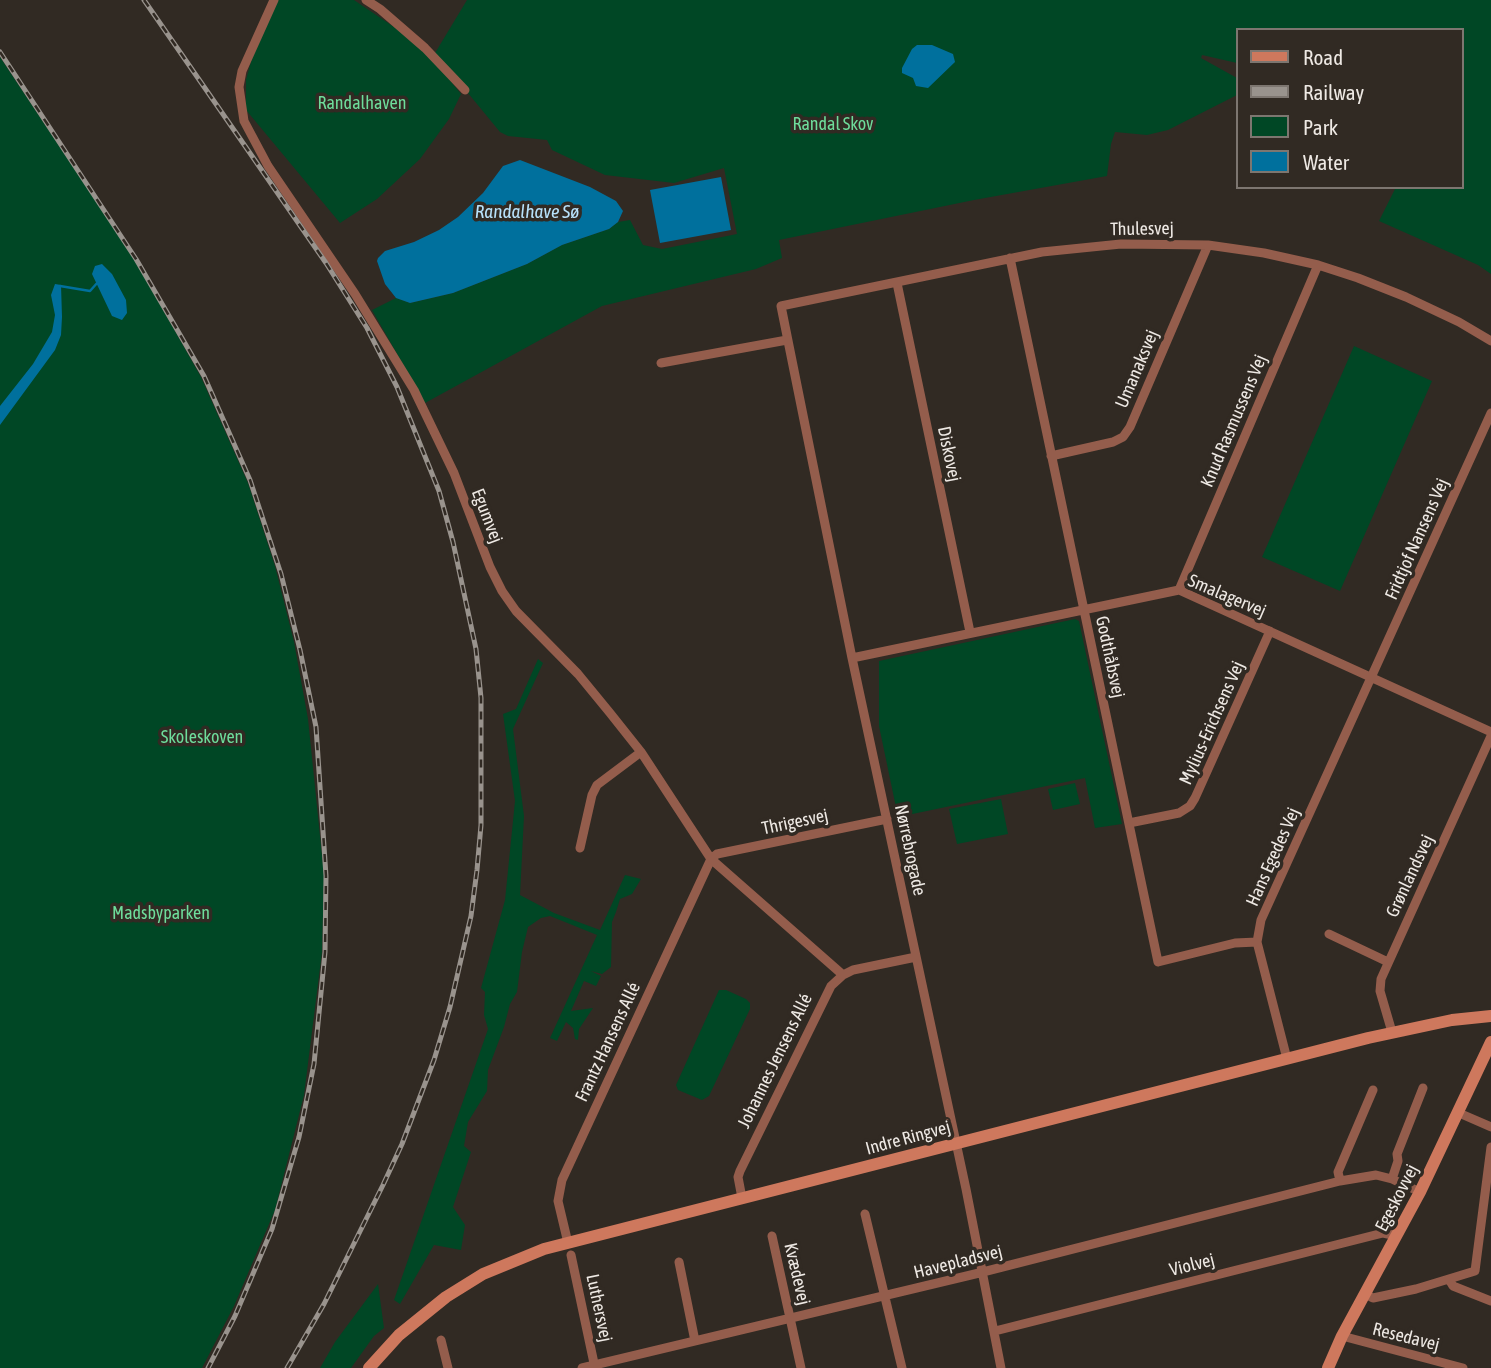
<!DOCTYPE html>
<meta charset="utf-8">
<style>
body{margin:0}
#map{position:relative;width:1491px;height:1368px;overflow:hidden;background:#312a23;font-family:"Asap Condensed",sans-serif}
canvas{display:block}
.legend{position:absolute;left:1236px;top:28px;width:228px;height:161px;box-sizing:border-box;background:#312a23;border:2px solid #7d7670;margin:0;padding:9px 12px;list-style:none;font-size:21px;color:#eee9e4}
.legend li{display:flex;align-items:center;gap:14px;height:35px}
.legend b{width:35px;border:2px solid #7d7670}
</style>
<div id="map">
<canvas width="1491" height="1368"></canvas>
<ul class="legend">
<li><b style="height:9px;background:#ce785d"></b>Road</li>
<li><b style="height:9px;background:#99938d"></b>Railway</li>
<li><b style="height:19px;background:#004725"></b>Park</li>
<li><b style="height:19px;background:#00709d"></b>Water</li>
</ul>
</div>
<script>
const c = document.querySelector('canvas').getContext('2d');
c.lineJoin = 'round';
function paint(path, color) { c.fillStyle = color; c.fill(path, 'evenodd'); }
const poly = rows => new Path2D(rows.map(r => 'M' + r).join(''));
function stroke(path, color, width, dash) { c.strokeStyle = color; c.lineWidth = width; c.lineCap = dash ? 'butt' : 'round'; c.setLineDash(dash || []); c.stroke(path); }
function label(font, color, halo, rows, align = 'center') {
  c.font = font + ' "Asap Condensed",sans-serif'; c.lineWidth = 7; c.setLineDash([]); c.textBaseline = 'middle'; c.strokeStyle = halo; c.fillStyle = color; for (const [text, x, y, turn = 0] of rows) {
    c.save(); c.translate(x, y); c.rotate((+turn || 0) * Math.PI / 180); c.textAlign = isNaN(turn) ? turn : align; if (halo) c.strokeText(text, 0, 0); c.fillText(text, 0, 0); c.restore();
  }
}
paint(poly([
 [278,0,354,0,397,29,421,49,441,69,461,94,449,119,420,159,377,199,340,223,246,110,246,80,252,58],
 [467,0,1491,0,1491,274,1478,265,1379,221,1396,187,1461,187,1461,30,1237,30,1237,63,1202,55,1201,58,1237,78,1237,95,1168,130,1147,135,1115,132,1111,144,1107,176,974,200,779,240,782,258,756,269,602,306,425,403,372,310,396,298,410,303,453,293,527,264,562,245,609,229,618,222,630,220,643,245,662,249,737,234,724,168,674,183,605,175,552,150,547,140,508,136,500,132,435,53],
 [0,57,135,260,201,377,248,483,275,566,294,642,308,719,324,875,322,952,304,1095,275,1210,234,1306,202,1368,0,1368],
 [1354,346,1432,381,1340,591,1262,557],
 [1075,619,1079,621,1122,824,1095,828,1085,778,898,817,879,726,879,661],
 [538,659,543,663,513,729,524,816,520,895,554,913,600,930,625,875,641,879,632,894,620,899,616,912,612,922,611,967,602,974,591,971,601,976,596,986,584,981,571,1011,593,1008,579,1029,578,1040,575,1039,573,1028,566,1022,557,1041,550,1038,597,935,550,916,541,918,528,927,522,952,517,992,510,1004,504,1027,488,1070,487,1091,468,1122,464,1146,471,1152,453,1207,465,1225,461,1250,434,1245,400,1304,394,1300,488,1029,484,1015,485,992,481,988,505,900,515,801,503,714,516,709],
 [1075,783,1080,804,1053,810,1048,789],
 [1001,799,1008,834,957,844,949,809],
 [719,990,726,990,746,999,750,1003,750,1009,709,1096,702,1100,678,1090,676,1085],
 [378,1284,384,1328,374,1336,351,1368,320,1368,335,1342]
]), '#004725');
paint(poly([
 [917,45,932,45,953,54,955,62,928,88,916,86,913,78,902,73,902,68,912,49],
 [520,160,590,187,616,201,623,211,618,222,609,229,562,245,527,264,453,293,410,303,396,298,385,284,377,261,378,258,385,251,414,242,439,230,458,217,483,193,503,166],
 [721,177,731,230,660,243,650,190],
 [102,264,112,274,126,300,127,313,122,320,112,316,92,274,95,266],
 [55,284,61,285,62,317,61,335,55,350,0,425,0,406,33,364,52,332,55,315,51,295]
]), '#00709d');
stroke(poly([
 [60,286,90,291,98,282]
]), '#00709d', 2.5);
stroke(poly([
 [274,0,242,71,239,87,244,121,268,166,355,294,414,390,454,473,490,567,502,591,516,611,578,674,610,713,641,752,711,859,843,975],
 [366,0,380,9,425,48,465,90],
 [1010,258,1158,962,1235,943,1257,942],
 [897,283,970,632],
 [661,363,787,340],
 [1051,456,1113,442,1123,437,1130,427,1208,245],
 [1179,590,1318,265],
 [852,658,1179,590,1491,732],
 [1129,823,1179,813,1190,806,1195,798,1270,631],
 [580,848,592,795,597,785,641,752],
 [711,859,717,854,887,819],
 [1329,934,1388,962],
 [1392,1032,1380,991,1381,979,1491,736],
 [1287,1059,1257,942,1261,920,1491,413],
 [1459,1113,1491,1127],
 [1392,1179,1398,1161,1397,1154,1423,1088],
 [1340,1181,1338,1172,1373,1090],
 [742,1198,738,1177,740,1171,831,986,843,975,853,970,916,957],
 [865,1214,902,1368],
 [772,1236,801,1368],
 [568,1243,558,1201,562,1180,711,859],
 [571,1255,595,1368],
 [679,1262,695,1341],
 [1450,1281,1453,1286,1491,1301],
 [1365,1294,1373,1298,1416,1289,1475,1271,1491,1147],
 [995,1331,1383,1233,1397,1236],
 [1342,1336,1463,1368],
 [441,1340,448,1368],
 [582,1368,975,1274,1340,1181,1376,1175,1392,1179,1420,1192],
 [1001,1368,966,1189,852,658,781,306,1042,252,1121,244,1208,245,1264,253,1318,265,1358,278,1406,297,1459,322,1491,341]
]), '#945d4c', 9);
stroke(poly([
 [369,1368,399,1335,446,1297,483,1274,544,1249,1368,1038,1452,1020,1491,1016],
 [1328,1368,1342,1336,1420,1192,1491,1042]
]), '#ce785d', 12);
const rail = poly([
 [144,0,326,263,367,328,397,387,439,491,453,542,476,649,481,698,481,825,477,870,471,916,450,1007,434,1060,402,1144,383,1185,324,1304,287,1368],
 [0,52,136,259,204,376,250,480,281,574,300,650,316,727,326,876,325,952,314,1064,299,1137,272,1229,235,1316,208,1368]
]);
stroke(rail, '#99938d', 5);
stroke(rail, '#312a23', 2.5, [8]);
label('18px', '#6edd9b', '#312a23', [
 ["Randalhaven",362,103],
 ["Randal Skov",833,124],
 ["Skoleskoven",202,737],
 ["Madsbyparken",161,913]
]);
label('18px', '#eee9e4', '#312a23', [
 ["Thulesvej",1142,229,-1],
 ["Umanaksvej",1137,369,-67],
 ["Knud Rasmussens Vej",1234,421,-67],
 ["Diskovej",949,454,78],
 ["Egumvej",487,516,69],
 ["Fridtjof Nansens Vej",1417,539,-66],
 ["Smalagervej",1227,596,23],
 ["Godthåbsvej",1110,657,78],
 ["Mylius-Erichsens Vej",1212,723,-66],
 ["Thrigesvej",795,822,-12],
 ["Nørrebrogade",910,850,78],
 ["Hans Egedes Vej",1273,857,-66],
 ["Grønlandsvej",1410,876,-65],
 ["Frantz Hansens Allé",608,1042,-65],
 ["Johannes Jensens Allé",775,1061,-64],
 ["Indre Ringvej",908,1138,-15],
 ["Egeskovvej",1397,1198,-63],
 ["Havepladsvej",958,1262,-14],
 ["Violvej",1192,1265,-14],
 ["Kvædevej",797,1274,77],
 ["Luthersvej",599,1308,78],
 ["Resedavej",1406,1337,14]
]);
label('italic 19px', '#b8e2fb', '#312a23', [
 ["Randalhave Sø",527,212]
]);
</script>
